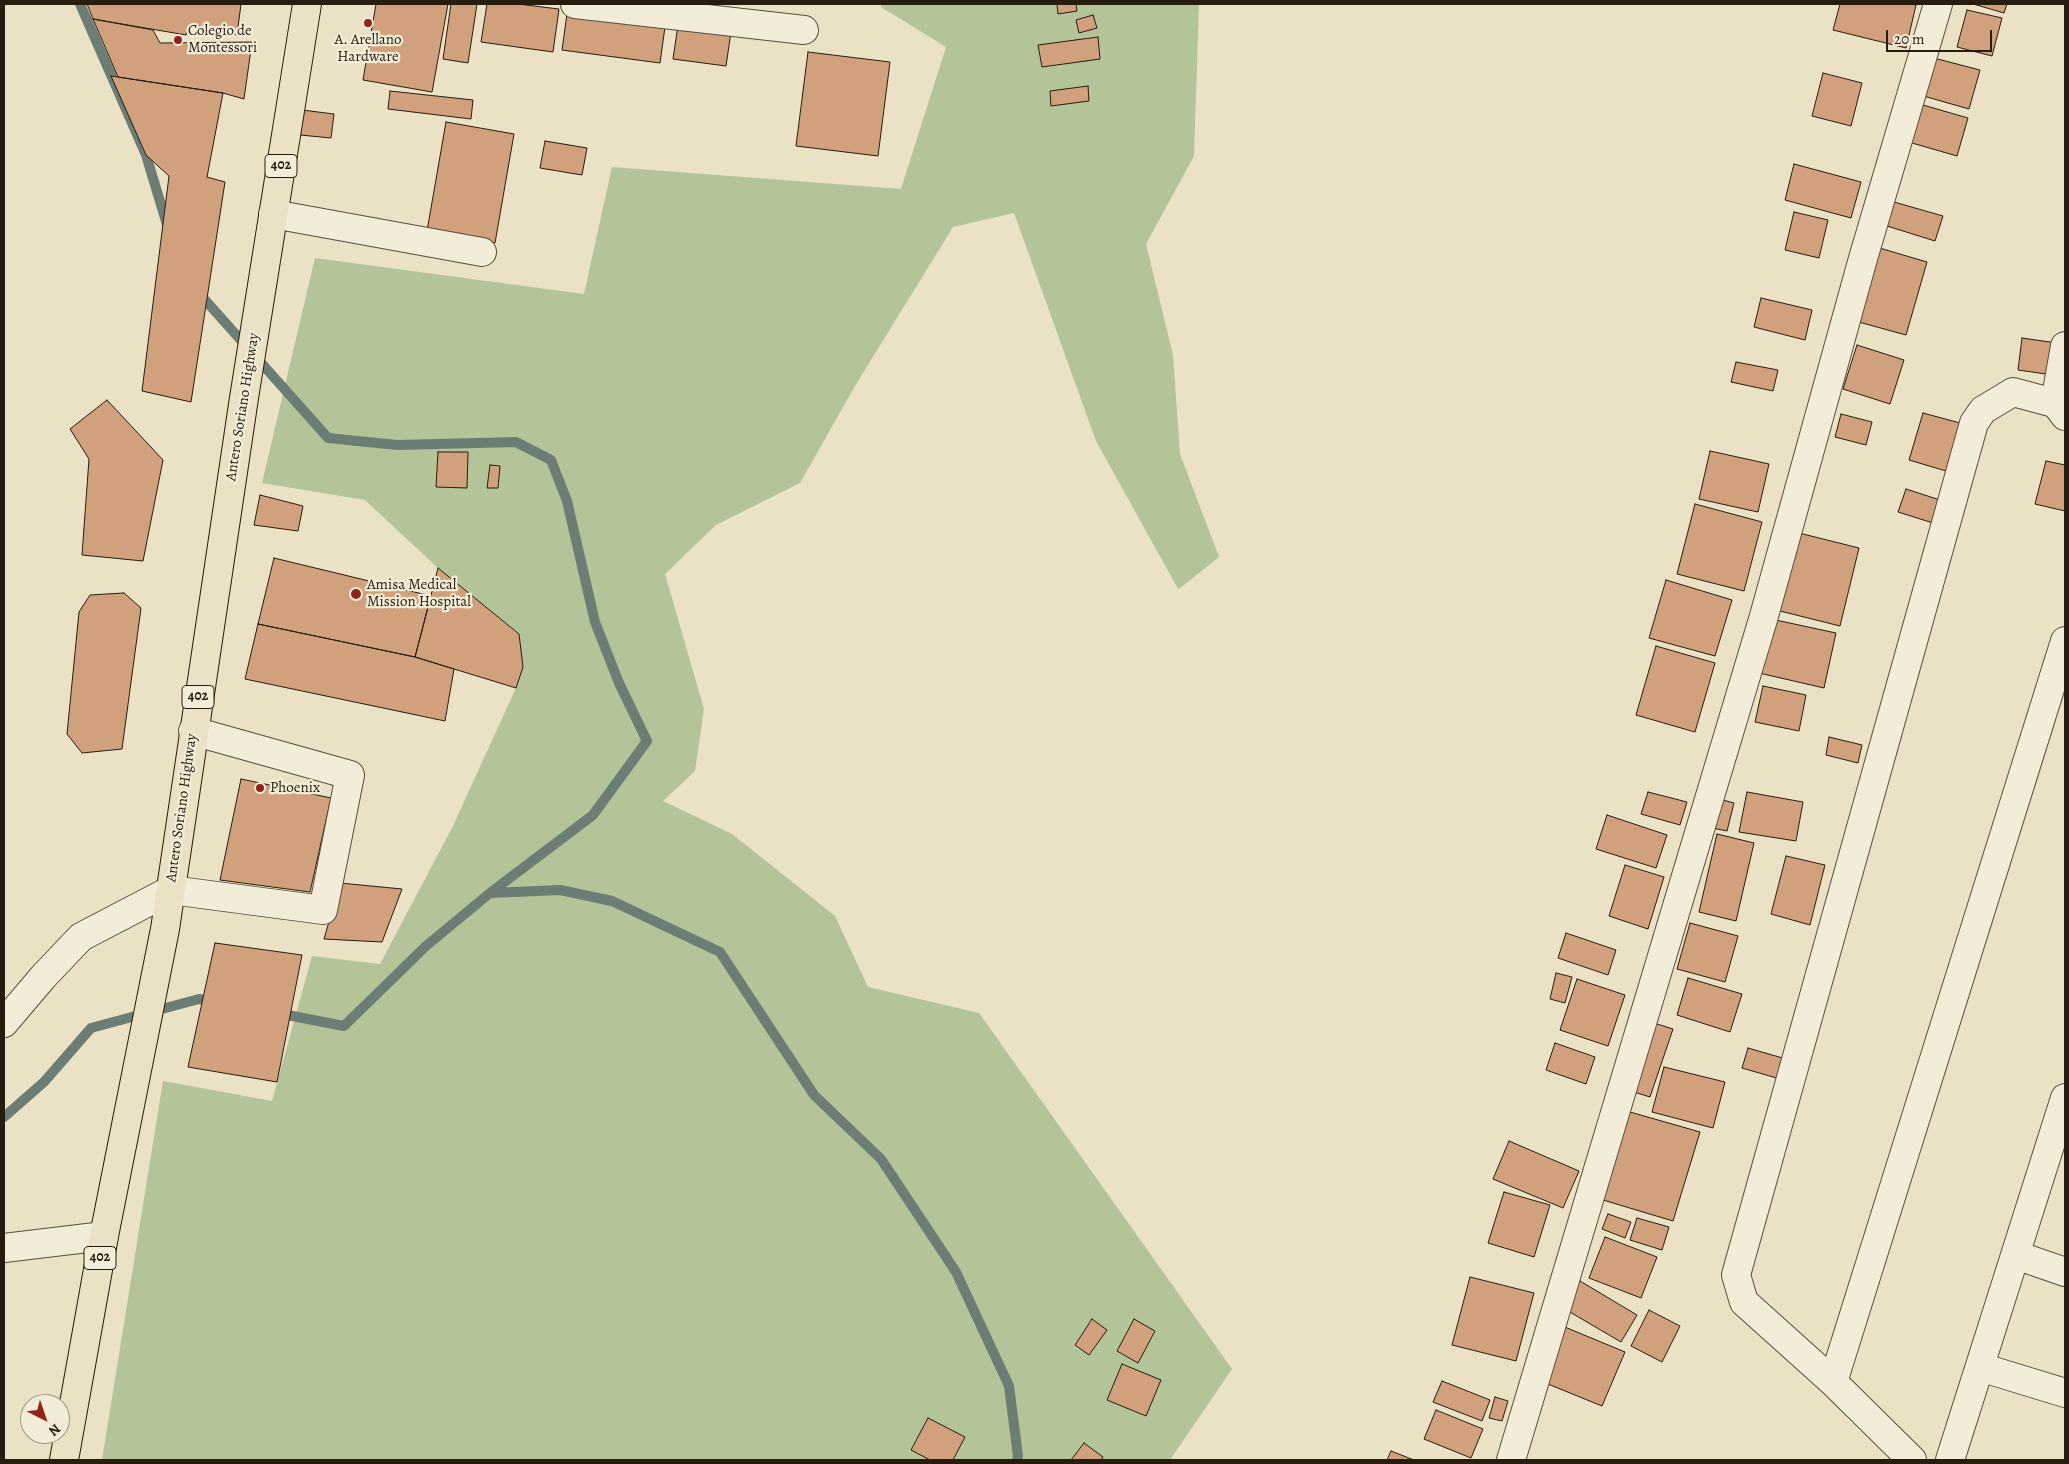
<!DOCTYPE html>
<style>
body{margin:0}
#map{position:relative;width:2069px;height:1464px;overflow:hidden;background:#ebe2c5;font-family:Alegreya,serif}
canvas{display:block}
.frame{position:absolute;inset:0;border:5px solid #271c0d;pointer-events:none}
.north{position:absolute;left:20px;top:1394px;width:50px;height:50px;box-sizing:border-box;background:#f2ecd9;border:1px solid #a19987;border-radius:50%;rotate:139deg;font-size:14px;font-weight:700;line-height:20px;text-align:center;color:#271c0d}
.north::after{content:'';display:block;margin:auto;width:18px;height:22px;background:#8f2418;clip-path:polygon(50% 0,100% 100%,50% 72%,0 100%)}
.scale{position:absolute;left:1886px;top:30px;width:106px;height:22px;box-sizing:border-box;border:2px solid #271c0d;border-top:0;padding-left:6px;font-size:15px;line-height:18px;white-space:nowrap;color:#271c0d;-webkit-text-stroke:4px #f2ecd9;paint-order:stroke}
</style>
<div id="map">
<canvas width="2069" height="1464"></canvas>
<div class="frame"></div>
<div class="north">N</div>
<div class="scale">20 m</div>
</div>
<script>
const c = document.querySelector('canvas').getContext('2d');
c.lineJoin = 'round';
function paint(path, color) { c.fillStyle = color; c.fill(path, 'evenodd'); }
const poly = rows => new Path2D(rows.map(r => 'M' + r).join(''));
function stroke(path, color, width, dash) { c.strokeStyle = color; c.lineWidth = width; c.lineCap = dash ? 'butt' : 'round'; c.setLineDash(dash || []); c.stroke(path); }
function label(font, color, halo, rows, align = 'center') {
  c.font = font + ' Alegreya,serif'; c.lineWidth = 4.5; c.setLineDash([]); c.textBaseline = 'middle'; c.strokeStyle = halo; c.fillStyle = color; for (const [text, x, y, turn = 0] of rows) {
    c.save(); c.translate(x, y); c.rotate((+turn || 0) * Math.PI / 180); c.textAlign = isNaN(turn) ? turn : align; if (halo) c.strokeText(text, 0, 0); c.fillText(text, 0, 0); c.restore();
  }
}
paint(poly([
 [881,4,1199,4,1194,156,1146,244,1173,355,1180,454,1219,557,1179,589,1177,587,1096,441,1014,213,953,227,855,386,800,483,716,525,665,574,704,709,695,771,663,801,732,834,835,916,868,987,979,1013,1232,1369,1170,1460,102,1460,163,1081,272,1101,312,956,380,964,452,828,516,688,523,667,519,634,438,568,365,500,262,483,315,258,584,294,612,167,901,189,946,47,881,7]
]), '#b2c498');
stroke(poly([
 [80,4,146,155,168,228],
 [198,292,328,438,397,445,516,442,551,460,567,501,595,622,619,683,647,741,593,815,490,893],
 [277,1013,344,1026,426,946,490,893,560,890,612,901,720,952,814,1095,881,1159,956,1272,1009,1386,1018,1456,1017,1460],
 [4,1117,44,1082,91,1028,199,999,216,1002]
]), '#6b7d74', 10);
const building = poly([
 [87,4,241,4,237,35,191,24,186,35,93,19,87,4],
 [376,4,448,4,432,92,363,80,376,4],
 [451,4,477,4,468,63,443,59,451,4],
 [487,4,518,4,559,9,553,52,481,42,487,4],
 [1057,4,1076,4,1077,11,1058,14,1057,4],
 [1840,4,1909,4,1916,5,1906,48,1833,30,1840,4],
 [1973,4,2007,4,2004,13,1973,4],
 [1967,10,2002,18,1992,56,1957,47,1967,10],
 [567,14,665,27,660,63,562,50,567,14],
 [1093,15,1097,28,1079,33,1076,20,1093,15],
 [93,19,153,30,160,43,252,42,244,99,223,93,118,77,93,19],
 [678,25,731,32,726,66,673,59,678,25],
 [1098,37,1100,59,1042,67,1038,45,1098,37],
 [808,52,890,62,878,156,796,146,808,52],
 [1930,57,1980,70,1969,109,1920,95,1930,57],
 [1823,73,1862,83,1851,126,1812,116,1823,73],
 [111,76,223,93,207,177,225,182,191,402,142,391,169,176,146,155,111,76],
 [1088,86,1089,101,1051,106,1050,91,1088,86],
 [390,91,473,100,471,119,388,109,390,91],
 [1916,103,1968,118,1957,156,1905,141,1916,103],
 [302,110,334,114,331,138,300,135,302,110],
 [446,122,514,134,495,243,427,231,446,122],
 [545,141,587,148,582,175,540,168,545,141],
 [1794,164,1861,182,1851,218,1785,200,1794,164],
 [1894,202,1943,216,1935,241,1887,226,1894,202],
 [1794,212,1828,220,1819,258,1785,250,1794,212],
 [1876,247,1927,262,1906,335,1855,321,1876,247],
 [1761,298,1812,310,1805,340,1754,327,1761,298],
 [2022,338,2057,343,2053,375,2018,370,2022,338],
 [1857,345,1904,360,1890,404,1843,389,1857,345],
 [1736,362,1778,370,1773,391,1731,382,1736,362],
 [107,400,163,460,143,561,82,555,89,459,70,429,107,400],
 [1923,413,1960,423,1946,471,1909,460,1923,413],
 [1841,414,1872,422,1866,445,1835,437,1841,414],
 [1710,451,1769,464,1758,512,1699,499,1710,451],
 [438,452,468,452,467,488,436,487,438,452],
 [2046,461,2065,465,2065,511,2035,504,2046,461],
 [490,465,500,466,498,488,487,488,490,465],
 [1906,489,1940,500,1933,523,1898,512,1906,489],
 [260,495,303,506,298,531,254,525,260,495],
 [1695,504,1762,522,1744,591,1677,574,1695,504],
 [1795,532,1859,548,1840,626,1776,610,1795,532],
 [274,558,431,596,415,657,258,624,274,558],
 [438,568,519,634,523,667,516,688,415,657,438,568],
 [1666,580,1732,600,1715,656,1649,638,1666,580],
 [124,593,141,608,122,749,82,753,67,734,79,612,90,595,124,593],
 [1771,619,1836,633,1824,688,1759,673,1771,619],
 [258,624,415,657,454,669,445,721,245,679,258,624],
 [1656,646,1715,663,1695,732,1636,715,1656,646],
 [1763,686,1806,695,1799,731,1755,722,1763,686],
 [1829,737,1862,745,1858,763,1826,755,1829,737],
 [241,779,331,798,310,892,220,880,241,779],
 [1648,792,1687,802,1680,825,1641,814,1648,792],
 [1747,792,1803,802,1796,841,1739,832,1747,792],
 [1715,798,1734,803,1727,831,1708,827,1715,798],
 [1607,815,1667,835,1656,868,1596,849,1607,815],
 [1717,834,1754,843,1736,921,1699,912,1717,834],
 [1786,856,1825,865,1810,925,1771,914,1786,856],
 [1625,865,1664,877,1648,929,1609,916,1625,865],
 [340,883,402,889,382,942,324,939,340,883],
 [1690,923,1738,936,1725,982,1677,969,1690,923],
 [1566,933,1616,950,1608,975,1558,958,1566,933],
 [215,943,302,955,277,1082,188,1067,215,943],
 [1556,973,1572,977,1565,1003,1550,999,1556,973],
 [1688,978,1742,994,1730,1032,1677,1015,1688,978],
 [1577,979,1625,995,1608,1046,1560,1030,1577,979],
 [1654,1023,1673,1029,1650,1097,1631,1091,1654,1023],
 [1555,1043,1595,1057,1586,1084,1546,1070,1555,1043],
 [1748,1048,1786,1059,1780,1079,1742,1068,1748,1048],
 [1664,1067,1725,1082,1713,1128,1652,1112,1664,1067],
 [1630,1112,1700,1132,1673,1221,1603,1200,1630,1112],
 [1509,1141,1579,1171,1563,1208,1493,1179,1509,1141],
 [1504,1192,1550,1205,1534,1257,1488,1243,1504,1192],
 [1608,1214,1631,1222,1625,1238,1602,1229,1608,1214],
 [1637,1218,1669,1227,1662,1250,1630,1240,1637,1218],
 [1605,1237,1657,1257,1641,1298,1589,1278,1605,1237],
 [1470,1277,1534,1293,1516,1361,1452,1345,1470,1277],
 [1580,1281,1637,1315,1621,1342,1563,1308,1580,1281],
 [1649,1310,1680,1326,1662,1362,1631,1346,1649,1310],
 [1092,1319,1107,1330,1089,1355,1075,1345,1092,1319],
 [1134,1319,1155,1331,1138,1363,1117,1351,1134,1319],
 [1560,1325,1625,1352,1602,1406,1538,1380,1560,1325],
 [1122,1364,1161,1380,1146,1416,1107,1400,1122,1364],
 [1442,1381,1490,1400,1482,1421,1433,1402,1442,1381],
 [1495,1397,1508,1401,1502,1421,1489,1418,1495,1397],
 [1436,1410,1483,1429,1471,1458,1424,1439,1436,1410],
 [928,1418,965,1437,953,1460,930,1460,911,1450,928,1418],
 [1084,1443,1103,1457,1101,1460,1071,1460,1084,1443],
 [1391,1451,1414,1460,1387,1460,1391,1451]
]);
paint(building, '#d1a17e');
stroke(building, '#271c0d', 1);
const minor = poly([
 [575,4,804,30],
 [273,214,482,252],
 [2065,346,2055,403,2065,416],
 [4,1023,43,977,81,937,171,890,323,910,350,775,193,731],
 [4,1248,104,1236],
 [2016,1255,2065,1272],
 [1980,1367,2065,1393],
 [1833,1382,2065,641],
 [1511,1460,1764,616,1862,262,1938,4],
 [1912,1460,1833,1382,1744,1302,1736,1275,1974,423,1983,410,2013,392,2065,406],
 [1950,1460,2065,1098]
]);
const major = poly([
 [64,1460,104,1236,165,929,244,398,307,4]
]);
stroke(minor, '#584e3b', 30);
stroke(major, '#271c0d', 30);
stroke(minor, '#f2ecd9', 28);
stroke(major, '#ebe2c5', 28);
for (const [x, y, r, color] of [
 [368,23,5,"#8f2418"],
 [178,40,5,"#8f2418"],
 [356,594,6,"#8f2418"],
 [260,788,5,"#8f2418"]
]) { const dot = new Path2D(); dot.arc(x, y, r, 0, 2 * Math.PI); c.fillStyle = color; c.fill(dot); stroke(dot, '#f2ecd9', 2); }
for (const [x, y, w] of [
 [281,166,32],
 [198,697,32],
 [100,1258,32]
]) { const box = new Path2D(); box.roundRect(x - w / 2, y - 11.5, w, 23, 4); c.fillStyle = '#f2ecd9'; c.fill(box); stroke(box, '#271c0d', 1); }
label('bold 14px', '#271c0d', null, [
 ["402",281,166],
 ["402",198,697],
 ["402",100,1258]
]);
label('15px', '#271c0d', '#f2ecd9', [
 ["Colegio de",188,31],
 ["Montessori",188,48],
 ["A. Arellano",368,40,"center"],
 ["Hardware",368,57,"center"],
 ["Amisa Medical",367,585],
 ["Mission Hospital",367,602],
 ["Phoenix",270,788]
], 'left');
label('15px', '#271c0d', '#f2ecd9', [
 ["Antero Soriano Highway",243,407,-81],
 ["Antero Soriano Highway",182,808,-82]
]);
</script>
